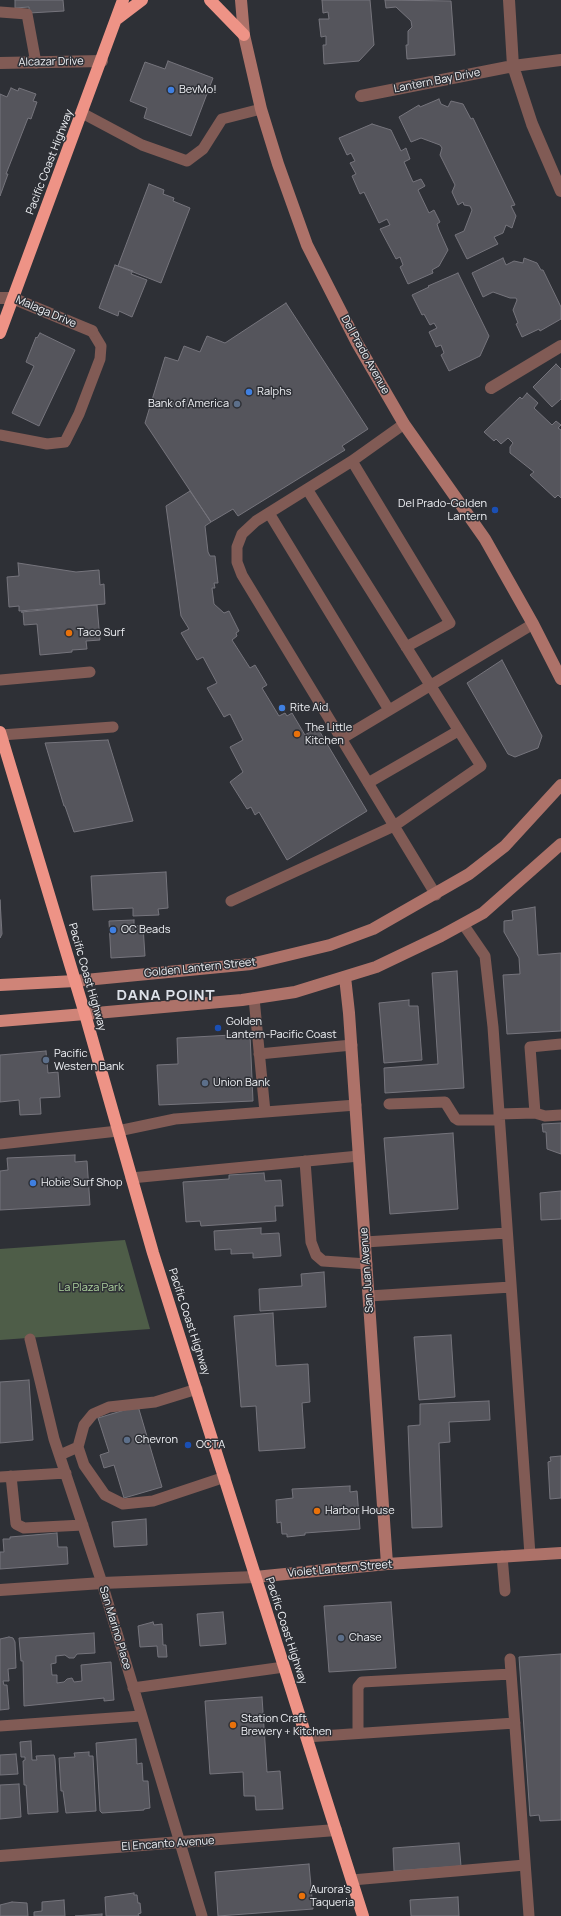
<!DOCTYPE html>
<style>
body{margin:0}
canvas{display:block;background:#2e3036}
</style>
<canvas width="561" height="1916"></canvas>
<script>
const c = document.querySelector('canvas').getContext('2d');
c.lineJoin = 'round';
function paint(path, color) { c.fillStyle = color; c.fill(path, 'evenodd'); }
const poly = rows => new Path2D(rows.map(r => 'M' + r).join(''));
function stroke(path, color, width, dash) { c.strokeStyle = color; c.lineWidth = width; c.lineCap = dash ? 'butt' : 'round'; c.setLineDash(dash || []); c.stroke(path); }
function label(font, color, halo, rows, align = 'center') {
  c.font = font + ' Manrope,sans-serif'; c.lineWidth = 3; c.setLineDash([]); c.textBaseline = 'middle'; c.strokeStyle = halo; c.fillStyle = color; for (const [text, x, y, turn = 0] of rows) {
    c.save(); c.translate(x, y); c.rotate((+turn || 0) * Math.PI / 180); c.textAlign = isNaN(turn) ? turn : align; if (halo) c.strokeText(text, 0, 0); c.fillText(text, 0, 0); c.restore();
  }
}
paint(poly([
 [125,1240,150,1329,0,1340,0,1249]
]), '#4e5d48');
const building = poly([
 [15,0,63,0,64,11,29,13,29,7,15,8,15,0],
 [322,0,370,0,374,45,359,61,324,64,323,45,326,45,326,36,321,37,319,19,329,19,328,12,323,13,322,0],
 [385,0,451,1,455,55,407,59,406,45,408,45,408,31,412,27,411,21,396,7,386,8,385,0],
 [168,61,213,78,191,136,144,118,147,108,130,101,145,62,165,69,168,61],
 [11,88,18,91,19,88,36,94,33,101,37,102,31,119,28,118,6,174,8,174,0,196,0,94,7,97,11,88],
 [439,99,441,104,448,107,451,101,463,104,471,119,473,118,515,205,511,206,516,216,512,228,506,225,503,233,494,237,498,244,467,259,455,235,464,231,472,210,470,206,464,205,463,202,458,205,452,192,455,185,440,155,442,148,440,145,421,138,411,142,399,117,419,105,420,107,439,99],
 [372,124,391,130,401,151,406,148,410,159,404,162,413,182,421,179,425,186,418,190,429,213,434,210,440,222,437,224,439,230,448,250,439,266,432,270,433,273,408,284,400,267,403,265,400,257,396,259,380,229,390,225,387,219,379,223,364,192,360,194,352,176,356,174,350,163,355,161,351,153,347,155,339,138,372,124],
 [149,184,164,190,163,194,174,198,173,201,190,208,161,283,118,266,149,184],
 [503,258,506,265,514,261,523,263,524,258,537,263,541,270,543,270,561,307,561,319,540,331,539,329,522,337,516,324,518,323,513,310,517,300,516,298,510,298,493,292,483,297,472,273,503,258],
 [115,265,133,271,131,274,147,280,132,317,119,311,118,316,99,308,115,265],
 [458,273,489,336,480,356,449,371,441,355,444,353,441,345,436,347,429,332,437,328,434,323,430,325,424,314,422,315,412,295,429,287,428,286,458,273],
 [286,303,368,429,342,446,345,450,238,516,233,509,211,522,145,423,165,357,178,361,184,346,200,352,207,336,225,343,286,303],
 [40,333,75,350,39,426,12,413,34,366,26,362,36,337,37,338,40,333],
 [556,364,561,369,561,399,552,407,533,387,556,364],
 [527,393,538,403,534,408,552,425,556,421,561,425,558,428,561,430,561,498,558,495,555,498,530,475,534,472,510,453,510,447,513,443,508,438,501,444,496,439,494,441,484,432,520,397,522,399,527,393],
 [190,491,211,522,205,526,208,552,210,556,215,556,218,583,214,583,215,588,212,588,214,604,224,613,229,611,239,631,236,633,237,636,232,640,250,668,255,665,267,685,262,688,279,716,285,713,287,716,292,713,305,735,317,727,367,811,287,860,259,812,255,815,251,807,247,809,230,782,243,772,230,747,243,740,230,714,224,717,207,688,217,683,203,657,197,660,181,633,189,629,181,616,166,506,190,491],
 [18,563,76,572,99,570,100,585,104,584,105,604,19,611,19,606,9,607,7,577,19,576,18,563],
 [97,605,100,640,86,641,87,649,72,650,72,652,40,655,37,624,24,625,23,612,21,612,97,605],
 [502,660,542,736,538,748,515,757,508,754,467,683,502,660],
 [108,740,133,821,74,832,65,806,64,806,45,743,108,740],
 [166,872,168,908,158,909,159,915,133,916,133,908,93,910,91,876,166,872],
 [0,900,2,934,0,938,0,900],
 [535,907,538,955,561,953,561,1031,507,1034,503,975,520,974,519,958,504,932,504,921,513,920,512,911,535,907],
 [134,920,134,926,143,926,145,956,111,958,109,921,134,920],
 [457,971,464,1088,385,1093,384,1068,438,1064,432,973,457,971],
 [409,1000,409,1006,418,1006,422,1060,384,1063,379,1003,409,1000],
 [250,1034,253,1101,159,1105,157,1065,178,1064,177,1038,250,1034],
 [46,1051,48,1073,58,1072,60,1097,40,1098,41,1114,20,1115,19,1100,0,1102,0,1055,46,1051],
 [561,1123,561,1154,547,1149,546,1132,543,1132,542,1124,561,1123],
 [453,1133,458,1209,390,1214,384,1138,453,1133],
 [75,1155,75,1162,87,1161,90,1205,0,1210,0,1171,8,1170,7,1158,75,1155],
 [264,1173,265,1181,281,1180,283,1206,275,1206,276,1221,201,1226,200,1221,186,1222,183,1182,229,1179,229,1175,264,1173],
 [561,1191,561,1219,541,1220,540,1193,561,1191],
 [261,1228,261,1234,279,1233,281,1256,253,1258,253,1253,231,1254,231,1249,215,1250,214,1231,261,1228],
 [324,1272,326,1307,260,1311,259,1289,302,1286,301,1274,324,1272],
 [273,1313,276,1366,308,1364,310,1402,302,1403,305,1448,259,1451,256,1406,241,1407,234,1316,273,1313],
 [451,1335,455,1397,419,1400,414,1337,451,1335],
 [29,1380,33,1440,0,1443,0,1382,29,1380],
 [489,1401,490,1420,449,1422,450,1442,439,1443,442,1527,412,1528,408,1426,420,1425,420,1404,489,1401],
 [138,1406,162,1487,124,1498,114,1465,104,1468,100,1455,109,1452,98,1418,138,1406],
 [561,1456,561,1498,550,1499,548,1462,551,1461,550,1457,561,1456],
 [350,1486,350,1492,357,1491,360,1529,305,1533,305,1535,287,1537,287,1534,282,1534,281,1522,277,1523,276,1500,293,1498,292,1489,350,1486],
 [146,1519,147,1545,114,1547,112,1522,146,1519],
 [57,1533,58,1547,67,1547,68,1564,0,1569,0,1552,4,1552,3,1539,10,1539,10,1537,57,1533],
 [391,1602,396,1668,329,1672,324,1606,391,1602],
 [223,1612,226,1644,200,1646,197,1614,223,1612],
 [153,1622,154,1625,162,1624,163,1645,166,1645,167,1657,158,1657,157,1646,140,1647,138,1626,153,1622],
 [94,1633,95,1653,77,1654,74,1658,69,1658,65,1655,56,1656,56,1663,51,1664,52,1675,57,1675,57,1683,64,1682,67,1679,72,1678,74,1682,82,1681,81,1665,111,1662,114,1700,104,1701,104,1698,24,1706,23,1661,21,1661,19,1638,94,1633],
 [9,1637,13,1638,15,1642,16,1668,8,1669,9,1681,3,1681,4,1685,7,1685,9,1709,0,1710,0,1639,9,1637],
 [561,1654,561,1820,540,1821,539,1815,530,1816,519,1657,561,1654],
 [262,1697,267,1772,280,1771,283,1809,256,1810,255,1796,244,1796,243,1772,210,1774,205,1701,262,1697],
 [136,1739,137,1764,142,1763,143,1781,148,1781,150,1808,144,1809,144,1810,102,1813,100,1811,96,1743,136,1739],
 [31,1741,32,1760,37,1760,36,1756,54,1755,55,1759,58,1812,28,1814,26,1785,24,1785,23,1761,25,1760,25,1757,21,1757,20,1742,31,1741],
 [89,1752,89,1756,93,1756,96,1811,66,1813,63,1791,61,1791,59,1758,75,1757,74,1753,89,1752],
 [16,1754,18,1774,0,1775,0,1755,16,1754],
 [19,1784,21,1817,0,1819,0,1785,19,1784],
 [459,1843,461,1866,394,1871,393,1848,459,1843],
 [309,1864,313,1909,218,1916,215,1872,309,1864],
 [134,1893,134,1895,137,1895,138,1903,140,1903,141,1913,138,1914,139,1916,106,1916,105,1897,134,1893],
 [458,1897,459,1916,411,1916,410,1900,458,1897],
 [64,1900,65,1916,34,1916,34,1912,42,1911,42,1902,64,1900],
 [12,1902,27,1903,28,1916,0,1916,0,1905,12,1902],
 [102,1914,102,1916,75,1916,102,1914]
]);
paint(building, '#55555c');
stroke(building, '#75747c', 1);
stroke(poly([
 [0,12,27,14,36,63],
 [82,113,142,145,187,161,203,149,222,119,261,109],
 [404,424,352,461,256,521,242,534,237,547,237,562,242,575,436,895],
 [0,435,47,444,65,442,79,414,100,359,101,346,92,331],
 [352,461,450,623,406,647],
 [269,513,389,710],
 [0,680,90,672],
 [1,735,113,727],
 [341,739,533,624],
 [368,783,458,731],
 [231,901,394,826,481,766,307,489],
 [463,924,485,956,493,1027,530,1555],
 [254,998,265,1112],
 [259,1054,352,1045],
 [389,1104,445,1102,455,1118,458,1120,499,1120],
 [535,1113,545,1116,561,1115],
 [499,1114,535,1113,530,1047,561,1044],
 [0,1144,118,1131,175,1119,356,1105],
 [305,1161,311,1242,316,1255,323,1261,367,1264],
 [131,1178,359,1156],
 [365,1242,507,1233],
 [369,1296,511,1287],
 [30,1339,54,1439,102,1583,202,1916],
 [197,1389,155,1402,109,1407,93,1414,84,1425,78,1447,84,1465,105,1495,123,1504,153,1501,225,1477],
 [60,1455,78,1447],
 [11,1476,16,1524,24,1528,83,1525],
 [0,1477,66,1473],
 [502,1556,505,1591],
 [510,1659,529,1916],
 [133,1688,284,1667],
 [0,1726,141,1716],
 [358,1733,358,1687,362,1682,511,1674],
 [306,1737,515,1723],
 [352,1880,525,1865]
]), '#815b55', 11);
stroke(poly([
 [509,0,513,66,532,124,561,191],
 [0,63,102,61],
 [361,96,513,66,561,60],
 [0,298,12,298,92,331],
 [491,388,561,346],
 [0,1590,102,1583,255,1577],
 [0,1856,336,1830]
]), '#815b55', 12);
stroke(poly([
 [241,0,244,35,261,109,278,164,307,245,357,343,404,424,485,539,533,624,561,679],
 [345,977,349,1013,387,1564],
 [75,981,251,964,330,945,373,929,469,874,505,846,561,785],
 [85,1014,242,1000,295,992,376,967,441,936,483,913,561,844],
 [255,1577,387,1564,561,1553]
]), '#ad7269', 12);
stroke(poly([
 [0,985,75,981],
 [0,1021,85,1014]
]), '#cf8478', 12);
stroke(poly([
 [210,0,244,35],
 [117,19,142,0],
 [0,333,123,0],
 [0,732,85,1014,153,1253,363,1916]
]), '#ee9386', 12);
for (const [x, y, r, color] of [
 [171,90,4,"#3f7fe0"],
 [249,392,4,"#3f7fe0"],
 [237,404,4,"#5c6f8a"],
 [495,510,4,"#1a4fb4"],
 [69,633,4,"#e8710a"],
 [282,708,4,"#3f7fe0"],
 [297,734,4,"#e8710a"],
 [113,930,4,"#3f7fe0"],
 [218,1028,4,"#1a4fb4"],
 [46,1060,4,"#5c6f8a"],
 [205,1083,4,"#5c6f8a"],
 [33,1183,4,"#3f7fe0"],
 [127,1440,4,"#5c6f8a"],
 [188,1445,4,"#1a4fb4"],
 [317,1511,4,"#e8710a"],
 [341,1638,4,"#5c6f8a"],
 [233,1725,4,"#e8710a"],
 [302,1896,4,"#e8710a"]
]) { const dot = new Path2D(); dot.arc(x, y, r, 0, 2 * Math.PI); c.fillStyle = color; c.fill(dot); stroke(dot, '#2e3036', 1.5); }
label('11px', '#f0f2f6', '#2e3036', [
 ["Alcazar Drive",51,62,-1],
 ["Lantern Bay Drive",437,81,-11],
 ["Pacific Coast Highway",50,162,-69],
 ["Malaga Drive",46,312,23],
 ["Del Prado Avenue",365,355,61],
 ["Golden Lantern Street",200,968,-6],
 ["Pacific Coast Highway",87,977,74],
 ["San Juan Avenue",367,1270,-94],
 ["Pacific Coast Highway",189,1322,72],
 ["Violet Lantern Street",340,1569,-5],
 ["San Marino Place",115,1628,73],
 ["Pacific Coast Highway",286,1631,72],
 ["El Encanto Avenue",168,1844,-4]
]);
label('11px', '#f0f2f6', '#2e3036', [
 ["BevMo!",179,90],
 ["Ralphs",257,392],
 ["Bank of America",229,404,"right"],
 ["Del Prado-Golden",487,504,"right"],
 ["Lantern",487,517,"right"],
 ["Taco Surf",77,633],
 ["Rite Aid",290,708],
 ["The Little",305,728],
 ["Kitchen",305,741],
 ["OC Beads",121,930],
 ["Golden",226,1022],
 ["Lantern-Pacific Coast",226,1035],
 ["Pacific",54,1054],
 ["Western Bank",54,1067],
 ["Union Bank",213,1083],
 ["Hobie Surf Shop",41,1183],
 ["Chevron",135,1440],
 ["OCTA",196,1445],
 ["Harbor House",325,1511],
 ["Chase",349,1638],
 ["Station Craft",241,1719],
 ["Brewery + Kitchen",241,1732],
 ["Aurora's",310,1890],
 ["Taqueria",310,1903]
], 'left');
label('11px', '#add29d', '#2e3036', [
 ["La Plaza Park",91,1288]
]);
c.letterSpacing = '1px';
label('bold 15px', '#dee2ea', '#2e3036', [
 ["DANA POINT",166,996]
]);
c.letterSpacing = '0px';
</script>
